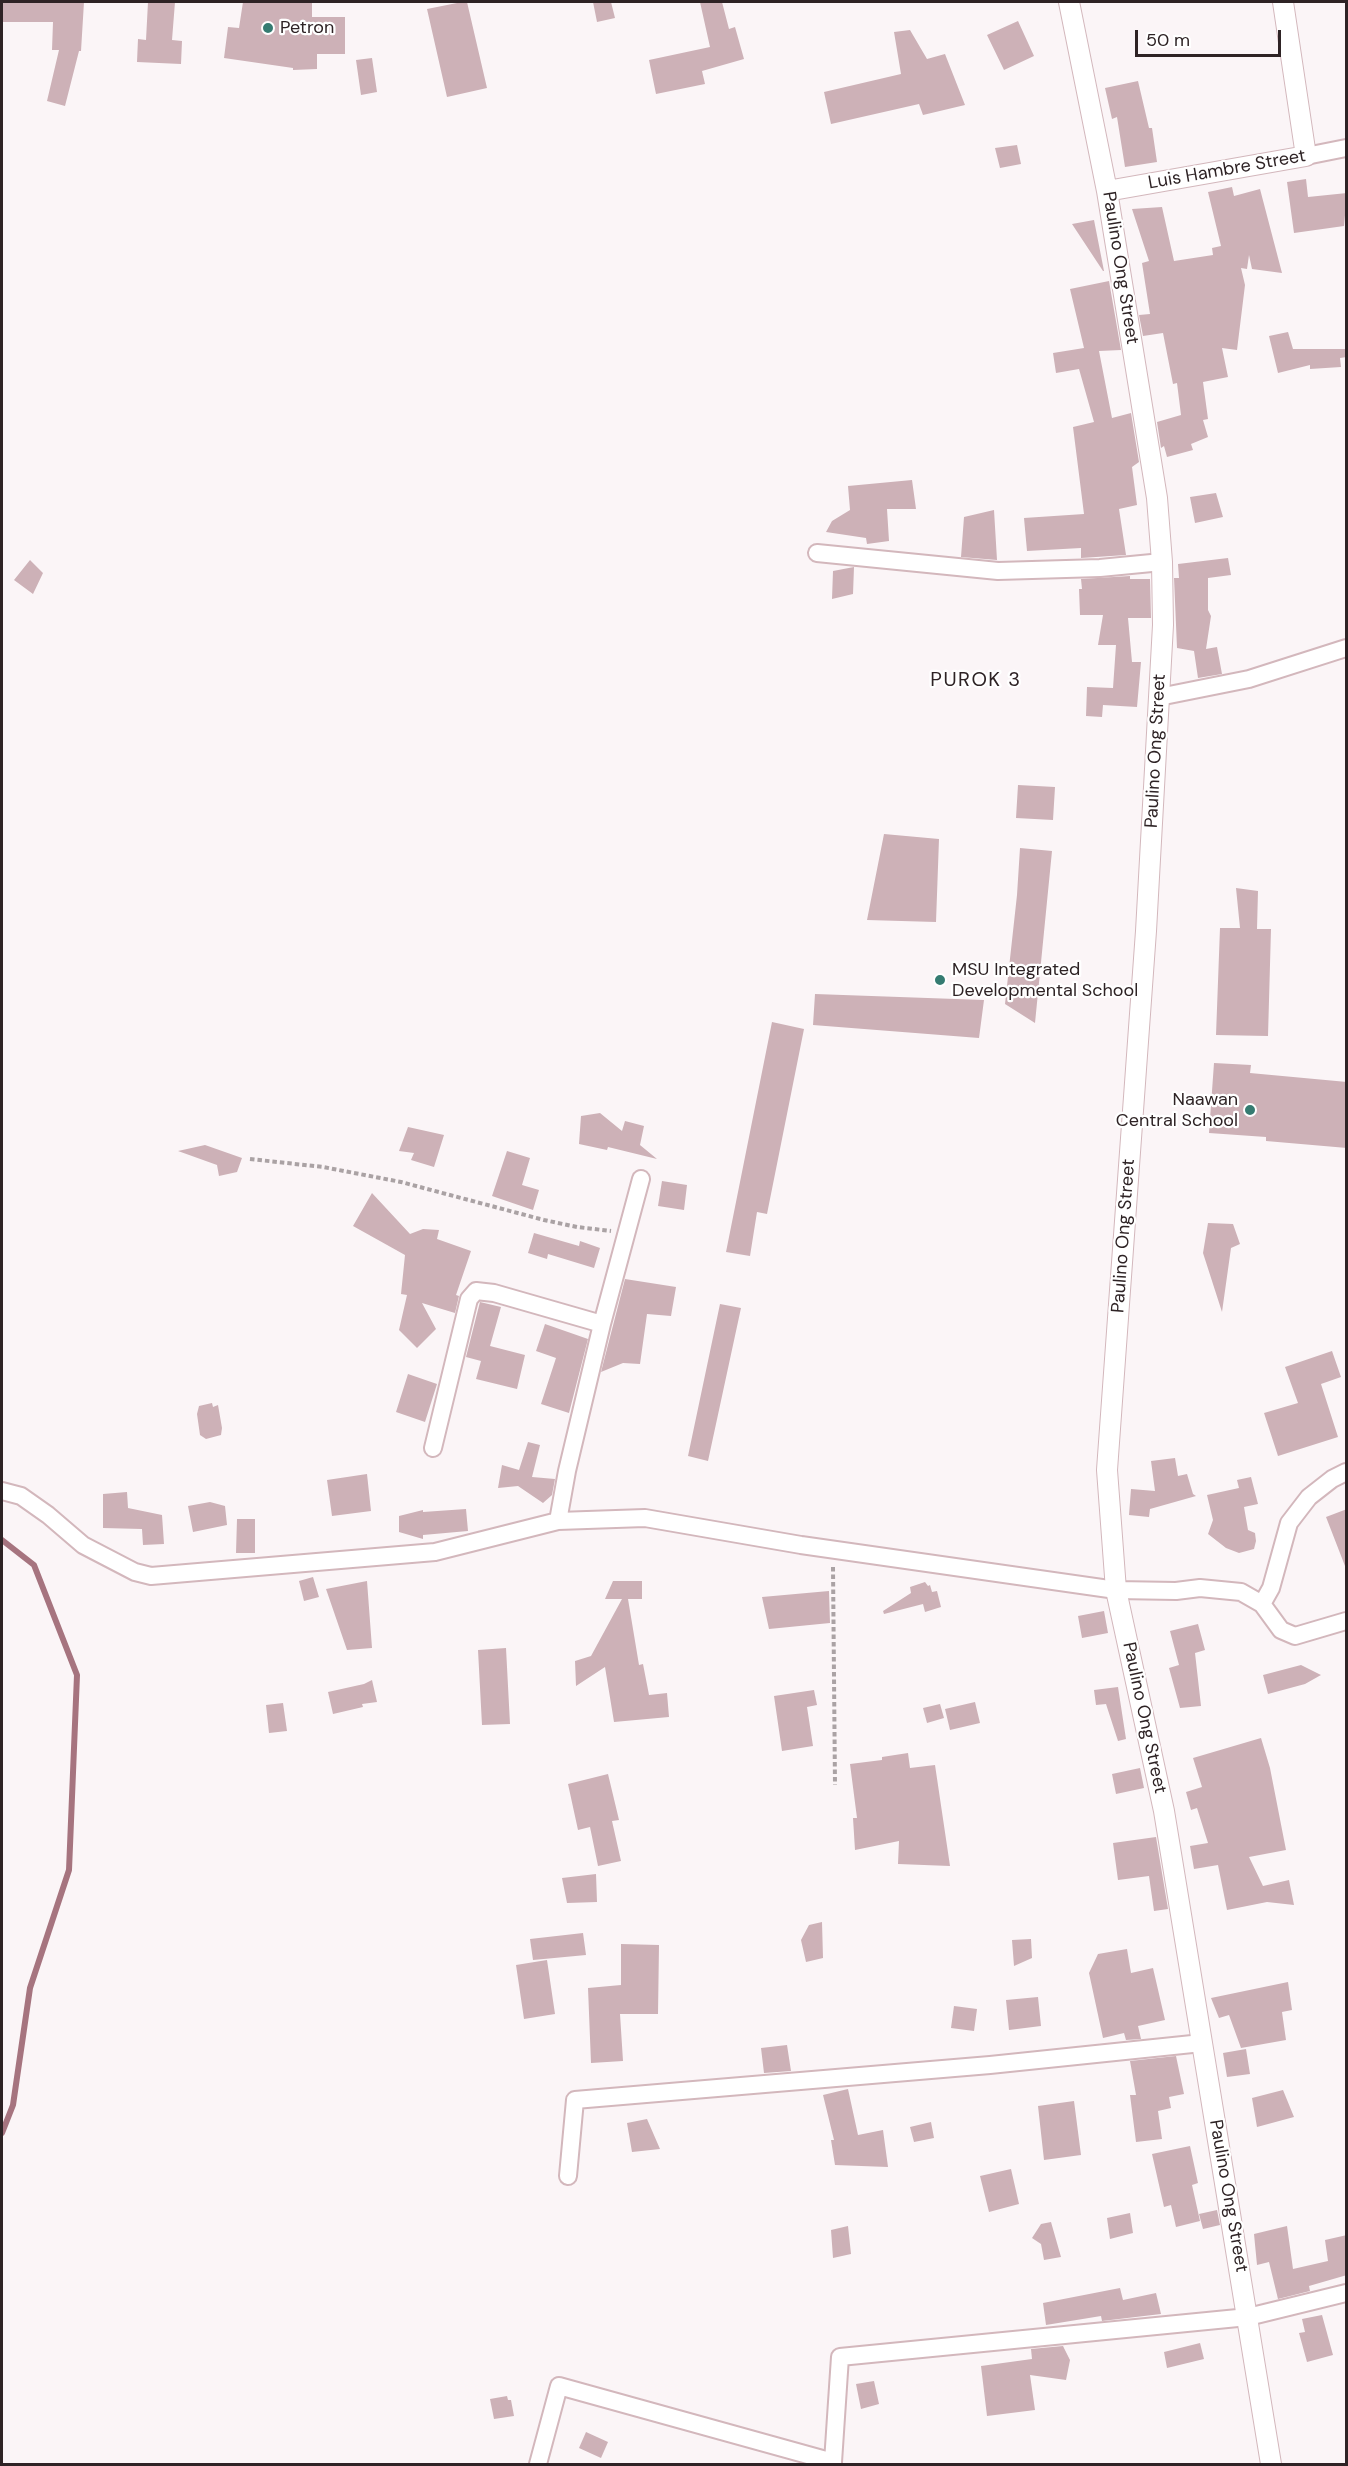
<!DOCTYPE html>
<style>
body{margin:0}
#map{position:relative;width:1348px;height:2466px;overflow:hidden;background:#fbf5f7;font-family:"DM Sans",sans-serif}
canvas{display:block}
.frame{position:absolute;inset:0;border:3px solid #2e2325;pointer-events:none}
.scale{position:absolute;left:1135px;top:30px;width:146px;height:27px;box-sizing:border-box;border:3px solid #2e2325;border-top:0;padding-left:8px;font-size:18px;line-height:21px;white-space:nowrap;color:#2e2325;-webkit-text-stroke:4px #fff;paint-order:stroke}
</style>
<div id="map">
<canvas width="1348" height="2466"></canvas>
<div class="frame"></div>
<div class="scale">50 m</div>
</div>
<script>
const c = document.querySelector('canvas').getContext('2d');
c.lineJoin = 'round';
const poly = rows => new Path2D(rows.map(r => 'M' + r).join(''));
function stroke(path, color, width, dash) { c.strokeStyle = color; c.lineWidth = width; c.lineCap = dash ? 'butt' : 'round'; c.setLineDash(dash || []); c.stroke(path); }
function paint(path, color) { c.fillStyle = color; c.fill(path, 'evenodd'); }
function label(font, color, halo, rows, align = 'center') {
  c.font = font + ' "DM Sans",sans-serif'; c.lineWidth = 4.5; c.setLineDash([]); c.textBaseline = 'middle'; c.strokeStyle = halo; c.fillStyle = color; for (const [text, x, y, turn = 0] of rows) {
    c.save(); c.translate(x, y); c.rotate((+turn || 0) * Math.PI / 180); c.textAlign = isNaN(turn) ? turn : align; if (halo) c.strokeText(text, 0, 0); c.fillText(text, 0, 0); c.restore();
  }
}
stroke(poly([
 [2,1540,34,1565,77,1675,69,1870,30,1988,13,2105,2,2133]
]), '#a6747f', 6);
paint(poly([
 [2,2,84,2,81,51,79,51,65,106,47,101,59,50,52,50,53,22,2,22],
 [148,2,175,2,172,40,182,41,181,64,137,62,138,39,146,40],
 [243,2,312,2,312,17,345,17,345,54,317,54,317,69,293,70,293,68,224,58,228,27,239,28],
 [462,2,467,2,487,88,447,97,427,9],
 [593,2,611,2,615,18,597,22],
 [700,2,722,2,729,29,735,27,744,59,702,71,705,84,656,94,649,60,710,47],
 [1018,21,1034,56,1004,70,987,35],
 [910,30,927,59,945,54,965,105,923,115,919,104,831,124,824,92,901,74,894,32],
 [372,58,377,92,361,95,356,60],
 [1138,81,1149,128,1152,128,1157,162,1125,167,1117,117,1112,119,1105,88],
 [1017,145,1021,164,1000,168,995,148],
 [1306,179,1308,197,1347,193,1344,226,1294,233,1287,182],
 [1232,187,1234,196,1260,189,1282,273,1252,269,1249,255,1247,269,1241,268,1245,285,1237,350,1222,348,1228,377,1203,382,1208,419,1203,420,1208,437,1191,444,1193,450,1167,457,1164,446,1161,448,1157,422,1181,415,1177,383,1173,384,1163,333,1143,336,1139,315,1150,314,1142,263,1149,261,1132,209,1162,207,1174,261,1213,255,1212,248,1221,246,1208,192],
 [1094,220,1104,271,1103,271,1072,224],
 [1109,281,1121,350,1099,351,1112,418,1131,413,1139,462,1132,467,1137,505,1119,509,1126,555,1081,558,1081,548,1027,551,1024,518,1084,514,1073,427,1094,422,1079,369,1056,373,1053,353,1084,348,1070,289],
 [1288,332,1293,349,1347,349,1347,357,1340,358,1341,367,1310,369,1310,365,1278,373,1269,336],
 [912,480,916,509,887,509,889,541,867,544,866,538,826,532,832,521,850,510,848,486],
 [1216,493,1223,517,1195,523,1190,497],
 [994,510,997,560,961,557,964,517],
 [1228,558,1231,575,1208,578,1208,610,1211,616,1206,649,1217,647,1222,674,1198,678,1194,651,1177,648,1174,578,1179,578,1178,564],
 [30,560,43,573,33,594,14,580],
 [854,567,853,594,832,599,833,571],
 [1130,576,1130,579,1150,579,1151,618,1128,618,1132,662,1141,662,1137,707,1103,705,1102,717,1086,716,1087,687,1113,688,1116,645,1098,645,1103,615,1080,615,1079,589,1082,589,1081,579],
 [1018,785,1055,787,1053,820,1016,818],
 [884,834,939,839,936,922,867,920],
 [1020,848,1052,851,1035,1023,1005,1004,1017,895],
 [1236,888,1258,891,1257,929,1271,929,1268,1036,1216,1035,1220,928,1240,928],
 [815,994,984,1000,979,1038,813,1025],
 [772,1022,804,1029,767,1214,757,1212,750,1256,726,1252],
 [1214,1063,1251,1065,1250,1073,1347,1082,1347,1148,1266,1141,1266,1137,1209,1133],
 [600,1113,622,1131,625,1121,644,1126,640,1145,657,1159,608,1147,607,1150,579,1144,581,1116],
 [408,1127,444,1135,434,1167,411,1160,414,1153,399,1151],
 [205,1145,242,1158,237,1172,219,1176,217,1165,178,1151],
 [507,1151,530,1158,522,1185,539,1190,533,1210,492,1196],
 [662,1181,687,1185,684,1210,658,1206],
 [372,1193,410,1234,423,1229,439,1230,437,1239,471,1251,456,1295,459,1296,455,1313,422,1303,436,1329,417,1348,399,1330,407,1295,401,1294,405,1255,353,1226],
 [1208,1223,1233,1224,1240,1244,1231,1248,1222,1312,1203,1253],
 [534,1233,579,1246,580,1241,600,1248,594,1268,548,1254,547,1259,528,1253],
 [625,1279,676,1287,671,1316,647,1314,640,1364,623,1363,601,1372],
 [480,1302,501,1307,490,1346,525,1355,517,1389,476,1379,481,1361,466,1357],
 [720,1304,741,1308,708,1461,688,1456],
 [545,1324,588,1339,569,1413,541,1404,556,1358,536,1351],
 [1332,1351,1341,1377,1321,1384,1338,1437,1278,1456,1264,1413,1298,1403,1285,1367],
 [408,1374,437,1384,425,1422,396,1412],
 [212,1403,213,1407,218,1405,222,1428,221,1435,206,1439,200,1435,197,1414,199,1406],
 [528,1442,540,1445,532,1477,555,1479,552,1495,543,1503,518,1486,498,1488,502,1465,519,1470],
 [1175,1458,1178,1476,1187,1474,1193,1494,1196,1496,1150,1509,1149,1517,1129,1515,1131,1489,1155,1491,1151,1461],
 [367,1474,371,1511,332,1516,327,1480],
 [1251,1477,1258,1504,1244,1507,1248,1530,1255,1533,1256,1541,1254,1549,1239,1553,1226,1548,1208,1534,1213,1520,1207,1495,1239,1488,1237,1480],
 [127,1492,128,1508,162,1515,164,1544,143,1545,142,1529,103,1528,103,1494],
 [210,1502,225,1506,227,1525,193,1532,188,1506],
 [466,1509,468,1531,423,1535,423,1539,399,1532,399,1516,423,1510,423,1512],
 [1347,1509,1347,1566,1345,1566,1326,1517],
 [237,1519,255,1519,255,1553,236,1553],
 [313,1577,319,1597,304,1601,299,1581],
 [367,1581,372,1648,347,1650,326,1589],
 [613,1581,642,1581,642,1599,628,1599,639,1665,643,1664,649,1695,667,1693,669,1717,614,1722,605,1667,576,1686,575,1661,591,1656,622,1599,605,1599],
 [925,1582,928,1586,930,1585,932,1592,937,1591,941,1607,925,1612,923,1604,884,1614,883,1611,911,1593,910,1587],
 [829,1591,830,1623,769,1629,762,1597],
 [1104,1611,1108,1633,1082,1638,1078,1616],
 [1198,1624,1205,1650,1195,1653,1201,1706,1180,1708,1169,1668,1179,1665,1170,1631],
 [506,1648,510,1724,482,1725,478,1650],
 [1301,1665,1321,1675,1305,1684,1268,1694,1263,1675],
 [372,1680,377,1702,362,1704,363,1707,333,1714,328,1692,364,1684],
 [1118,1687,1126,1739,1118,1741,1106,1704,1096,1705,1094,1690],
 [814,1690,817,1705,807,1707,813,1746,782,1751,774,1696],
 [975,1702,980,1723,950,1730,945,1709],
 [283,1703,287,1731,269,1733,266,1705],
 [940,1704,944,1718,927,1723,923,1708],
 [1261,1738,1270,1768,1286,1850,1249,1857,1263,1886,1289,1880,1294,1905,1267,1902,1227,1910,1218,1865,1194,1869,1190,1846,1208,1843,1197,1808,1191,1810,1186,1792,1202,1787,1193,1758],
 [908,1753,910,1768,935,1765,950,1866,898,1864,899,1841,855,1850,853,1818,857,1818,850,1764,882,1760,882,1757],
 [1140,1768,1144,1788,1116,1794,1112,1774],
 [608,1774,619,1820,612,1821,621,1861,598,1866,590,1827,578,1830,568,1784],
 [1156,1837,1168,1909,1154,1911,1149,1876,1118,1880,1113,1843],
 [596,1874,597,1902,567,1903,562,1878],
 [822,1922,823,1958,806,1962,801,1940,809,1925],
 [583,1933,586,1955,533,1960,530,1939],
 [1031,1939,1032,1958,1014,1966,1012,1940],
 [621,1944,659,1945,658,2014,620,2014,623,2061,591,2063,588,1988,621,1985],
 [1127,1949,1131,1973,1153,1968,1165,2020,1138,2026,1141,2039,1126,2040,1124,2033,1103,2038,1089,1973,1098,1954],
 [547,1960,555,2014,524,2019,516,1965],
 [1288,1982,1292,2010,1282,2012,1286,2040,1241,2048,1229,2015,1219,2018,1211,1998],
 [1038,1997,1041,2026,1009,2030,1006,2000],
 [954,2006,977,2009,974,2031,951,2028],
 [787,2045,791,2071,764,2073,761,2048],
 [1246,2049,1250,2074,1227,2077,1223,2053],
 [1176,2056,1184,2094,1169,2097,1171,2108,1158,2111,1162,2139,1136,2142,1130,2095,1136,2095,1130,2061],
 [848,2089,858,2135,883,2130,888,2167,835,2165,831,2140,834,2140,823,2095],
 [1283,2090,1294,2117,1257,2127,1252,2098],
 [1074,2101,1081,2155,1044,2160,1038,2106],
 [647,2119,660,2149,632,2152,627,2123],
 [931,2122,934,2138,914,2142,910,2127],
 [1190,2146,1198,2183,1192,2185,1200,2221,1176,2227,1171,2205,1164,2207,1152,2154],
 [1011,2169,1019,2204,989,2212,980,2176],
 [1217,2210,1220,2225,1203,2229,1199,2214],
 [1130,2213,1133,2233,1110,2239,1107,2218],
 [1051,2222,1061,2257,1044,2260,1041,2244,1032,2238,1041,2224],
 [848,2226,851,2254,833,2258,831,2230],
 [1287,2226,1293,2269,1328,2261,1325,2240,1347,2235,1347,2275,1309,2286,1310,2291,1278,2299,1269,2262,1257,2265,1254,2234],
 [1120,2288,1123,2300,1156,2293,1161,2314,1102,2321,1101,2316,1046,2325,1043,2303],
 [1322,2315,1333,2355,1307,2362,1299,2333,1305,2332,1302,2319],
 [1200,2343,1204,2359,1167,2368,1164,2352],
 [1063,2346,1070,2360,1066,2380,1030,2375,1035,2410,987,2416,981,2366,1032,2359,1031,2349],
 [874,2381,879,2404,861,2409,856,2384],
 [507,2396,508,2400,511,2400,514,2416,494,2419,490,2399],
 [586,2432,608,2442,601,2458,579,2448]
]), '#cdb1b7');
const minor = poly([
 [1306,156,1346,148],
 [817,553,998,571,1100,568,1162,562],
 [1159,697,1249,679,1346,648],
 [433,1448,469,1299,476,1291,494,1293,602,1324],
 [2,1491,21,1496,48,1515,83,1545,135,1572,151,1576,435,1552,558,1521,645,1518,801,1545,1116,1590,1176,1591,1200,1588,1241,1592,1262,1604,1271,1588,1289,1523,1309,1497,1332,1479,1346,1472],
 [558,1521,567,1471,602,1324,641,1179],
 [1262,1604,1281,1630,1295,1636,1346,1621],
 [568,2176,575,2100,990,2065,1202,2043],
 [538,2464,559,2386,833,2462,840,2357,1248,2317,1346,2293]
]);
const tertiary = poly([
 [1069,2,1107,191,1157,498,1162,562,1163,625,1146,931,1107,1470,1116,1590,1164,1811,1271,2464],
 [1107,191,1306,156,1283,2]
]);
stroke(minor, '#d3b7bc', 20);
stroke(tertiary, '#d3b7bc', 22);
stroke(poly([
 [250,1159,323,1167,401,1182,544,1220,577,1227,611,1231],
 [833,1567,835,1785]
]), '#aaa2a4', 4, [4.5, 3]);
stroke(minor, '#fff', 16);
stroke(tertiary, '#fff', 20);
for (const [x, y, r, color] of [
 [268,28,6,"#357b71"],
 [940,980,6,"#357b71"],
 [1250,1110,6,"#357b71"]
]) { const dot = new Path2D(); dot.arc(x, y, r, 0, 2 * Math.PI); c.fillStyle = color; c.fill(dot); stroke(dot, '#fff', 2); }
label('18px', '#2e2325', '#fff', [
 ["Petron",280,28],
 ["MSU Integrated",952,970],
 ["Developmental School",952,991],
 ["Naawan",1238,1100,"right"],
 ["Central School",1238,1121,"right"]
], 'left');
label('18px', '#2e2325', '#fff', [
 ["Luis Hambre Street",1227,170,-10],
 ["Paulino Ong Street",1120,268,81],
 ["Paulino Ong Street",1156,751,-87],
 ["Paulino Ong Street",1124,1236,-86],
 ["Paulino Ong Street",1144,1718,78],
 ["Paulino Ong Street",1228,2196,80]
]);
c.letterSpacing = '1.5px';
label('20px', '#2e2325', '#fff', [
 ["PUROK 3",976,681]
]);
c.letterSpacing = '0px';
</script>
